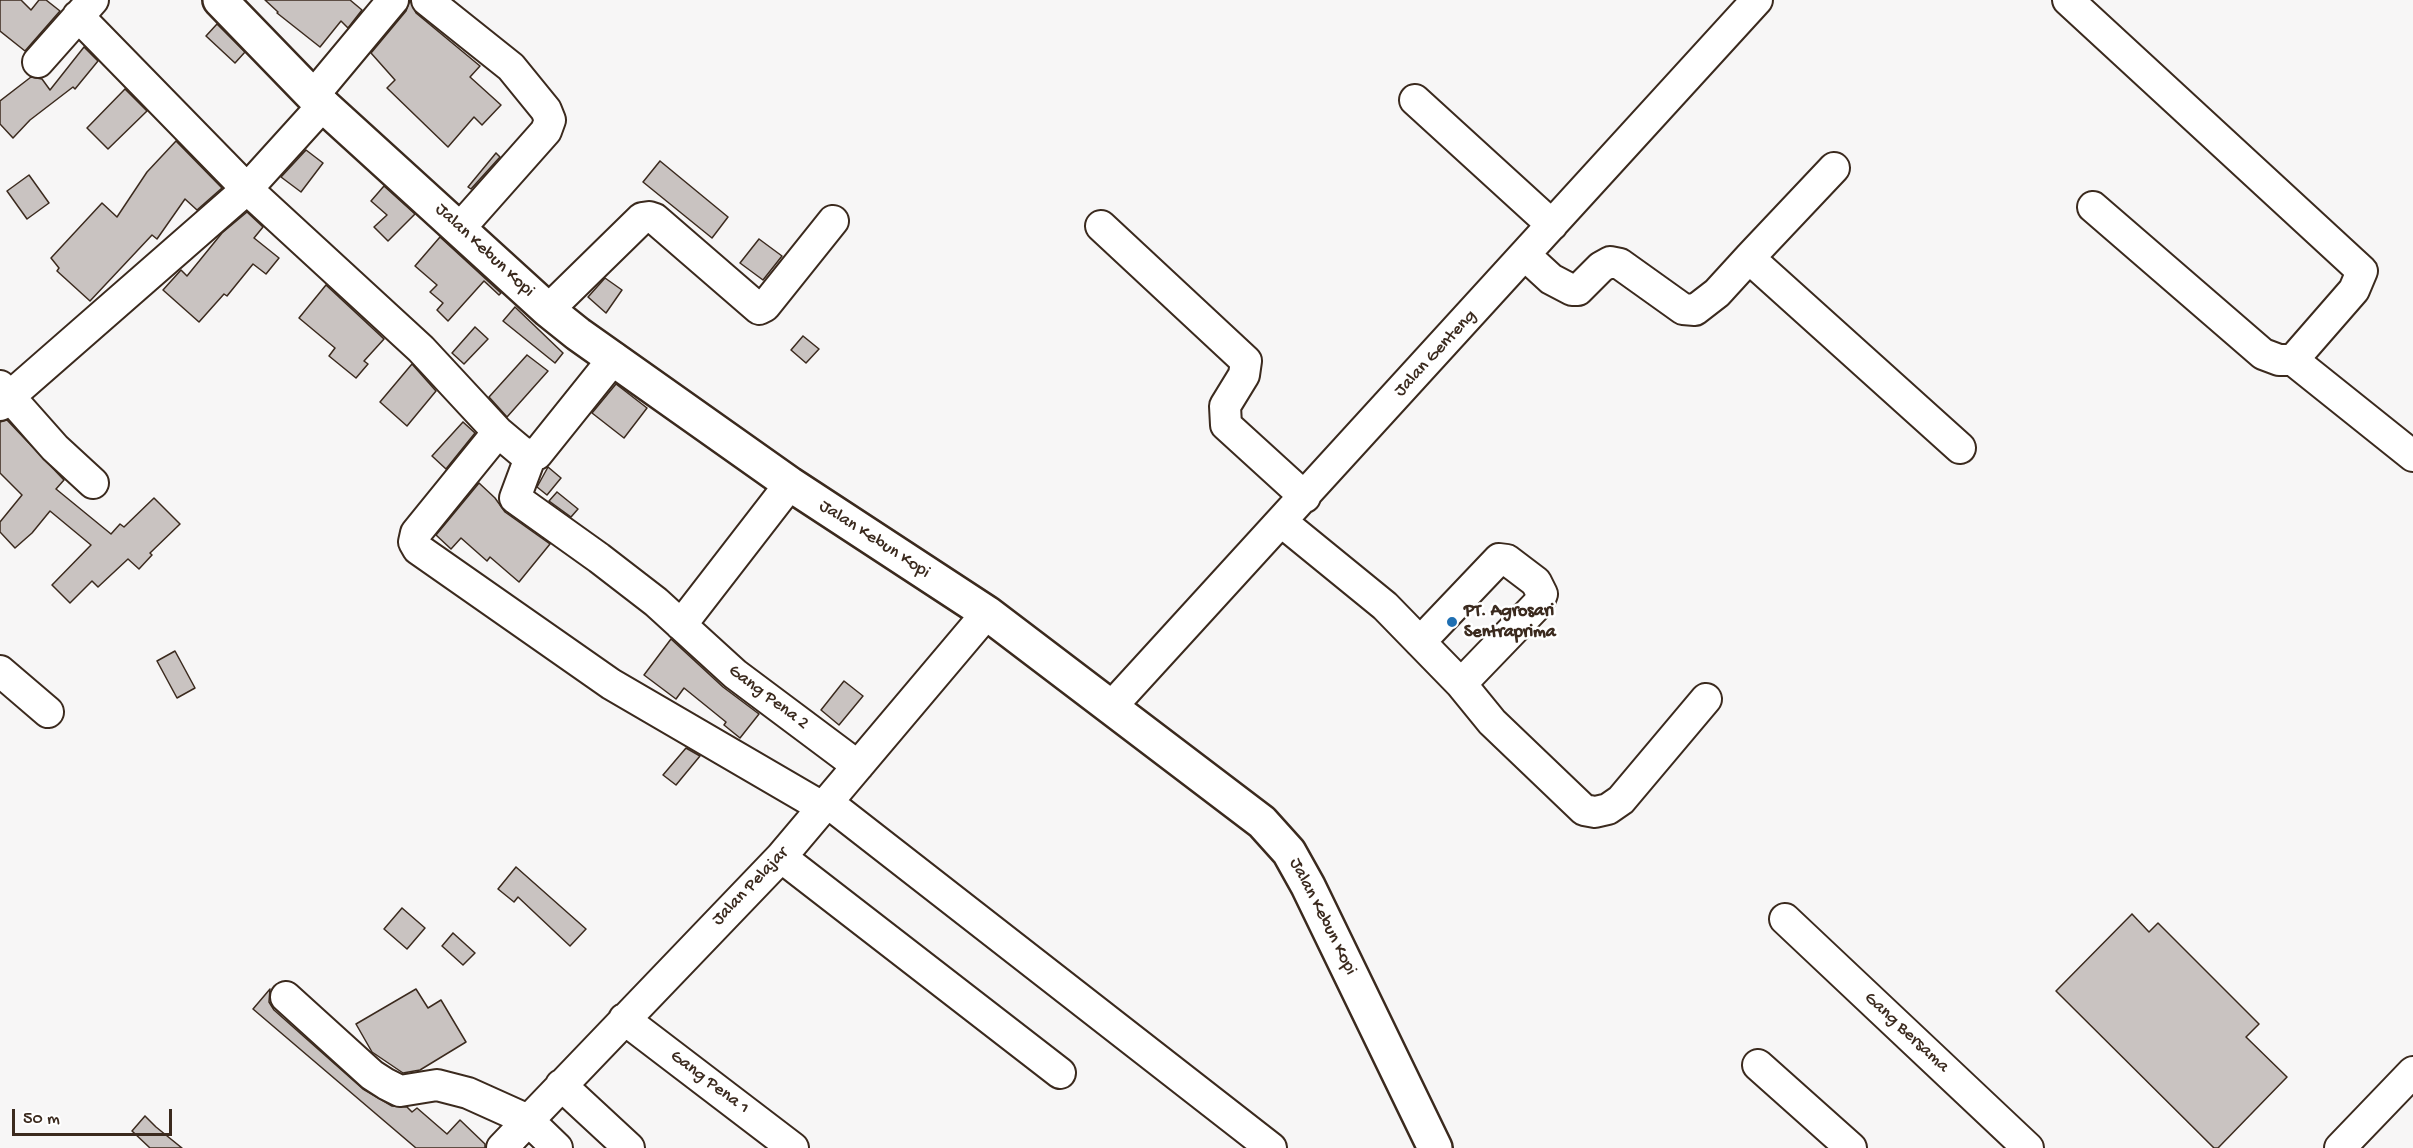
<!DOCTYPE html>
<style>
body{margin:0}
#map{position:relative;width:2413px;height:1148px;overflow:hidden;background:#f7f6f6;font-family:"Gochi Hand",sans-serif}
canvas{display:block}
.scale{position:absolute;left:12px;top:1109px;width:160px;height:27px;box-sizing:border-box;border:3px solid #3b2a1e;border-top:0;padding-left:8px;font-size:18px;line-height:21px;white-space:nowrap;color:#3b2a1e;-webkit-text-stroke:4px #fff;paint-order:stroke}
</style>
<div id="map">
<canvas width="2413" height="1148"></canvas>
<div class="scale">50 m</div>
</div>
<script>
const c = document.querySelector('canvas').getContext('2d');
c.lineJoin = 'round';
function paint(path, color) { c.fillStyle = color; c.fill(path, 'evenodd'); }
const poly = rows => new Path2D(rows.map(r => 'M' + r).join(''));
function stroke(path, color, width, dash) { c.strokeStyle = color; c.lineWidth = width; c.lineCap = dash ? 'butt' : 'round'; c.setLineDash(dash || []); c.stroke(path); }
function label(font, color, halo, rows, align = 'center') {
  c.font = font + ' "Gochi Hand",sans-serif'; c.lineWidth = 5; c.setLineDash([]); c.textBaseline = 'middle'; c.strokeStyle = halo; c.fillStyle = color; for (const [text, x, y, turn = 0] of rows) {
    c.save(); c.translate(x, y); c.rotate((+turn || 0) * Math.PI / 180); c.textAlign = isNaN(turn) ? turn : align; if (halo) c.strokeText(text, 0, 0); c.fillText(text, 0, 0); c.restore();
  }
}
const building = poly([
 [0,0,21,0,31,10,39,0,46,0,60,11,25,51,0,31,0,0],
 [265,0,350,0,362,10,348,28,341,21,320,47,277,13,278,12,265,0],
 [410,0,416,13,480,66,470,77,501,105,482,125,474,117,448,147,387,88,395,80,371,53,406,11,410,0],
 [217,24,245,52,235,63,206,36,217,24],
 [84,47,98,61,75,89,73,87,30,120,13,138,0,124,0,101,31,77,42,79,50,90,84,47],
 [125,89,147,111,108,149,87,128,125,89],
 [176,141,222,188,197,210,185,199,157,239,152,235,90,301,57,271,59,268,51,258,102,203,117,217,147,172,176,141],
 [306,150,323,163,301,192,281,177,306,150],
 [496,153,500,157,471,189,468,187,496,153],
 [660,161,728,217,712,238,643,182,660,161],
 [29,175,49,203,27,219,7,191,29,175],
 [384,186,415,214,388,241,374,227,387,215,371,201,384,186],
 [247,212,263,227,254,238,279,258,266,274,253,264,227,296,224,294,199,322,163,290,181,270,187,276,222,233,247,212],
 [440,237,501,293,499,295,484,281,448,321,437,310,443,303,430,292,437,285,415,266,440,237],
 [759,239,782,256,763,280,740,263,759,239],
 [605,278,622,290,606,313,588,297,605,278],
 [326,285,384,339,364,361,368,364,356,378,329,356,335,348,299,318,326,285],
 [515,307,563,353,555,363,503,321,515,307],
 [475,327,488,339,464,364,452,353,475,327],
 [803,336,819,349,806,363,791,350,803,336],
 [527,355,548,371,507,417,489,397,527,355],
 [412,364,436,391,407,426,380,402,412,364],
 [616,384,647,408,624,438,592,413,616,384],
 [7,420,64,480,56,489,111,534,120,524,124,527,154,498,180,524,150,553,152,555,139,569,128,559,98,587,92,581,70,603,52,585,91,545,50,511,32,533,15,548,0,532,0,522,22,495,0,473,0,422,7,420],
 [463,422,475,433,446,469,432,456,463,422],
 [548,467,561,478,547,495,537,487,548,467],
 [479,483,495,498,505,512,550,544,519,582,490,557,487,561,461,538,451,549,436,535,479,483],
 [557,492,578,509,571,517,549,501,557,492],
 [671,639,723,687,759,714,740,738,724,725,726,722,684,688,676,699,644,675,671,639],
 [175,651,195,688,177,698,157,661,175,651],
 [844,681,863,696,839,725,821,710,844,681],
 [686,748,700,756,676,785,663,775,686,748],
 [516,867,586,929,570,946,518,897,514,902,498,889,516,867],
 [402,908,425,928,407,949,384,929,402,908],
 [2132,914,2149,932,2158,923,2259,1024,2246,1037,2287,1077,2218,1148,2214,1148,2056,991,2132,914],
 [453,933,475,953,463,965,442,946,453,933],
 [270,989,269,1002,274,1010,363,1089,392,1106,407,1107,412,1112,417,1108,447,1134,460,1120,485,1144,485,1148,416,1148,253,1009,270,989],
 [416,989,428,1008,441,1000,466,1042,420,1070,403,1073,372,1052,356,1024,416,989],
 [145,1116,156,1127,182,1148,150,1148,132,1131,145,1116]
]);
paint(building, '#c9c3c1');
stroke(building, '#3b2a1e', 1.5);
const minor = poly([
 [427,0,511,67,546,110,550,120,546,131,460,228],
 [2068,0,2362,271,2354,290,2293,360],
 [78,16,247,189,421,349,498,432,523,453,537,454,614,358],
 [38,62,93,0],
 [313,96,393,0],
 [1415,100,1552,225],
 [2093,207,2263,354,2279,360,2293,360,2413,456],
 [1101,226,1246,361,1244,375,1225,406,1226,425,1305,497],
 [1526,256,1551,279,1572,290,1578,290,1601,267,1610,262,1620,264,1683,309,1695,310,1717,293,1749,258,1960,448],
 [1749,258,1834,168],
 [548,310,642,218,649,217,655,219,759,309,765,306,833,221],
 [0,386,55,448,93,483],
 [0,405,247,189,324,104],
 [498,432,416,533,414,542,418,549,611,684,822,807],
 [531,455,515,498,599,558,656,602,735,674,858,766],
 [1282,522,1385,606,1461,684,1492,722,1584,810,1595,812,1608,809,1621,800,1706,699],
 [681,625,790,484],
 [1420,642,1499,559,1507,560,1536,582,1542,594,1538,604,1461,684],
 [0,671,48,712],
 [1112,706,1757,0],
 [827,802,1271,1148],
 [781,857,1060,1073],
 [1785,919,2028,1148],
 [286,997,372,1075,386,1084,400,1091,437,1085,468,1093,528,1120,557,1148],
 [624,1019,793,1148],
 [1758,1065,1851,1148],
 [561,1085,629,1148],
 [502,1148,781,857,987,613],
 [2340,1148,2413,1072]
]);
const major = poly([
 [220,0,313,96,548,310,578,334,790,484,987,613,1262,822,1289,852,1308,886,1435,1148]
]);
stroke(minor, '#3b2a1e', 34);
stroke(major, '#3b2a1e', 38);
stroke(minor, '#fff', 30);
stroke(major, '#fff', 33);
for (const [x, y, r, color] of [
 [1452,622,6,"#1f6fb2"]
]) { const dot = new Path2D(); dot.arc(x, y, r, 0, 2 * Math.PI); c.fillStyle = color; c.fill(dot); stroke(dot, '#fff', 2); }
label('18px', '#3b2a1e', '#fff', [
 ["Jalan Kebun Kopi",484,251,43],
 ["Jalan Genteng",1436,354,-47],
 ["Jalan Kebun Kopi",874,540,33],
 ["Gang Pena 2",768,698,37],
 ["Jalan Pelajar",751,887,-46],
 ["Jalan Kebun Kopi",1322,917,63],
 ["Gang Bersama",1906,1033,43],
 ["Gang Pena 1",709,1083,37]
]);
label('bold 18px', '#3b2a1e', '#fff', [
 ["PT. Agrosari",1464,612],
 ["Sentraprima",1464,633]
], 'left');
</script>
